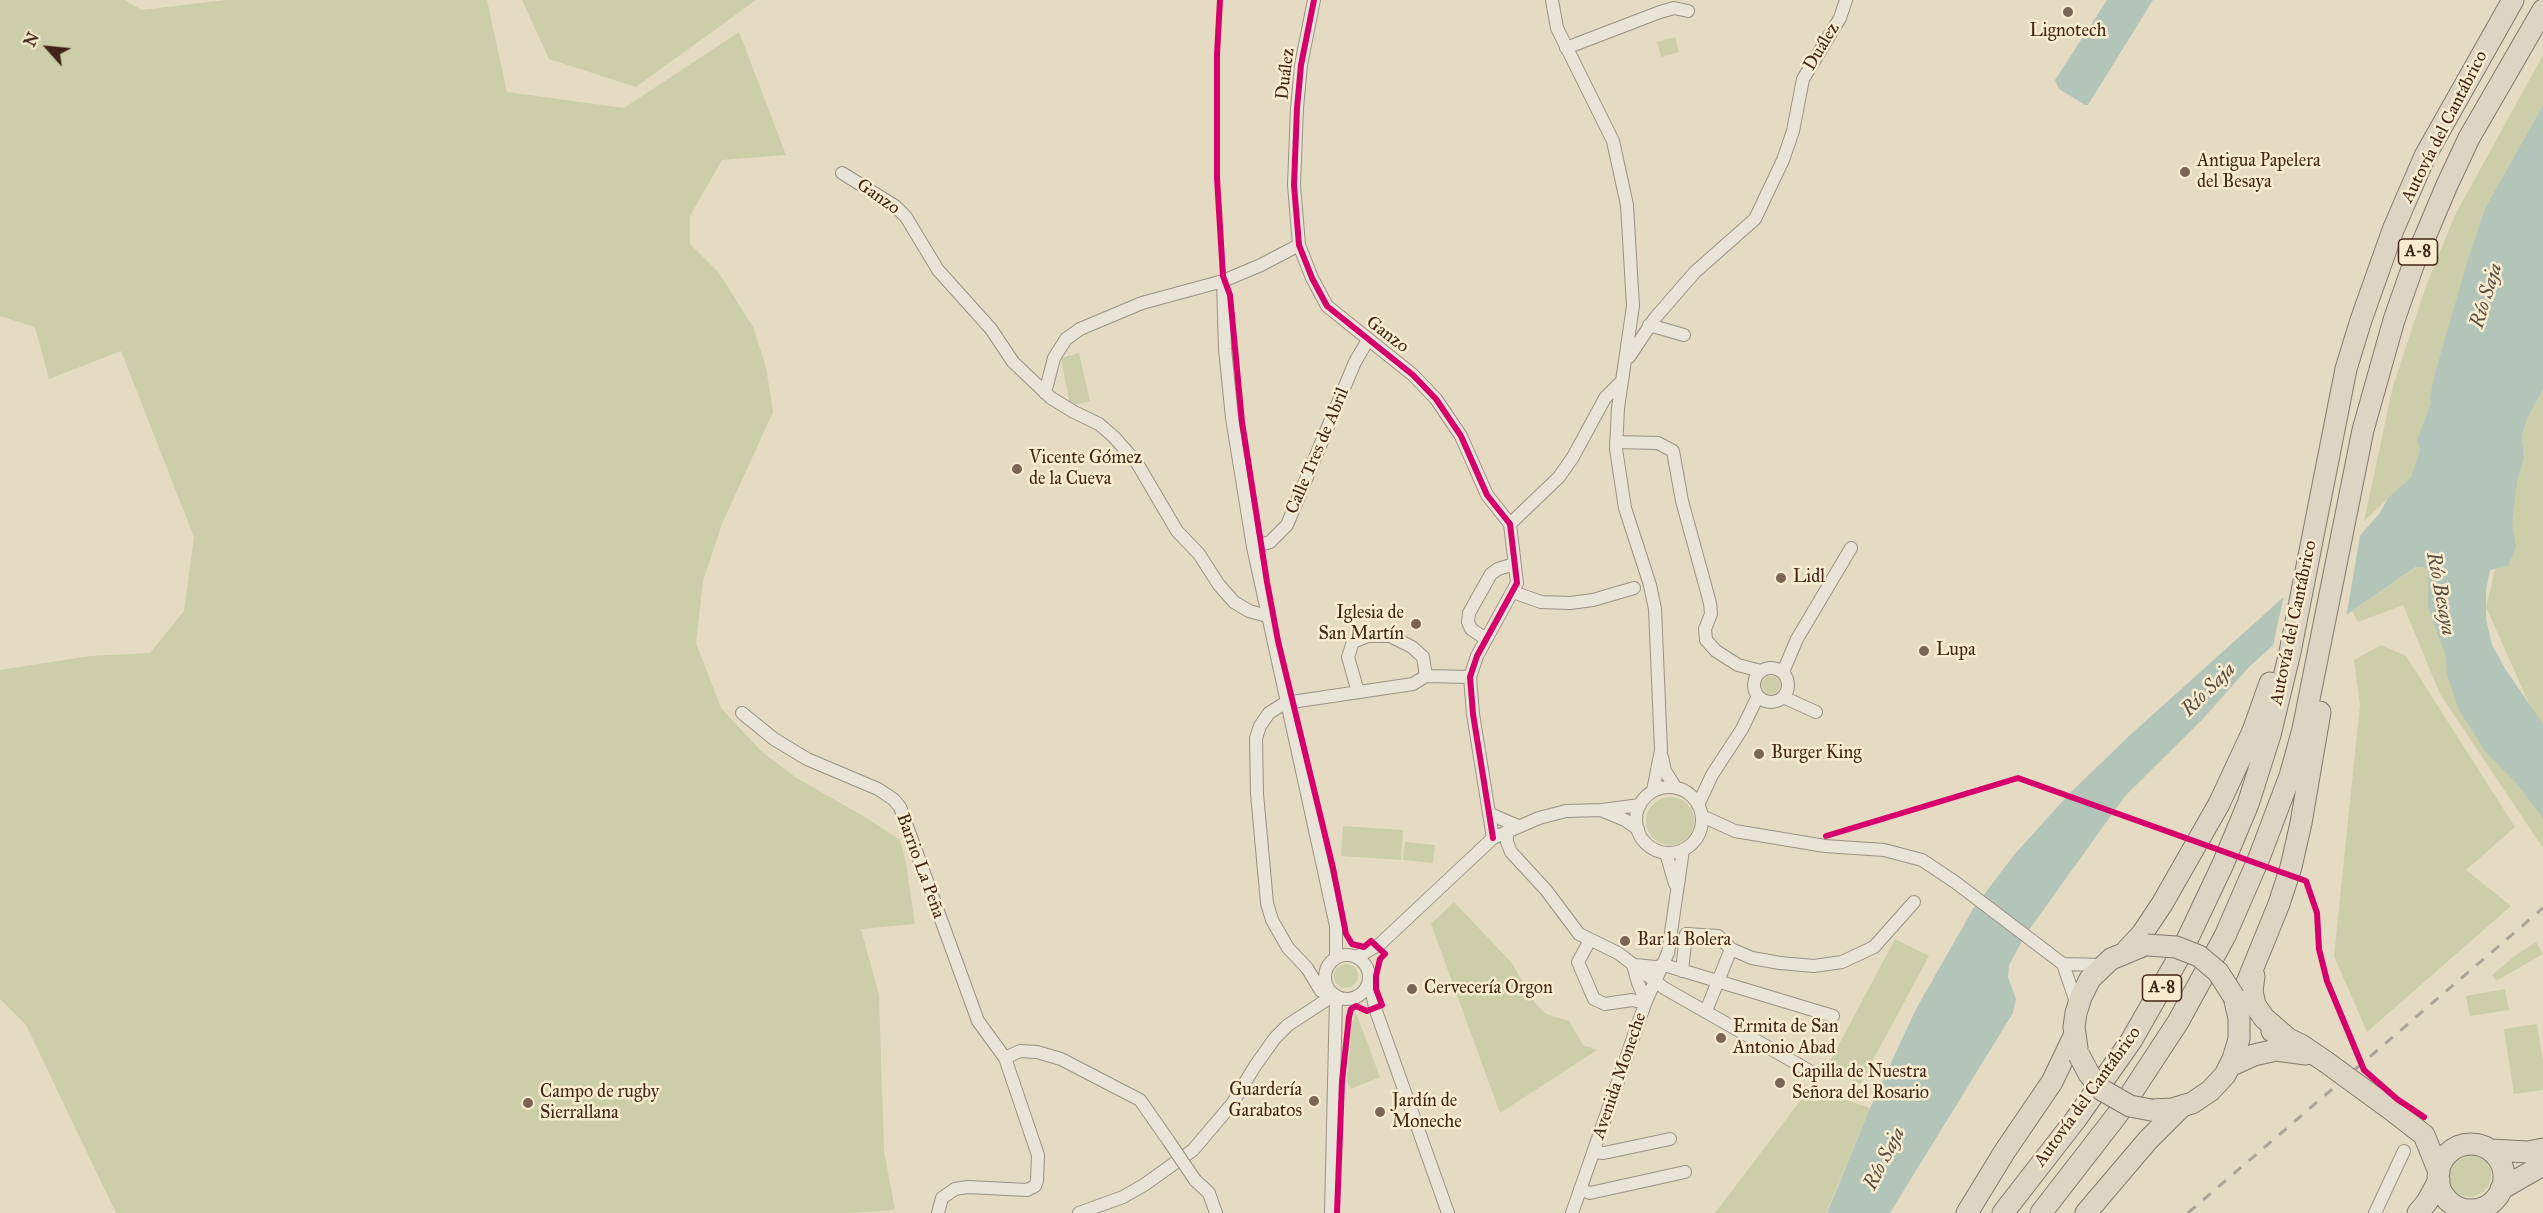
<!DOCTYPE html>
<meta charset="utf-8">
<style>
body{margin:0}
#map{position:relative;width:2543px;height:1213px;overflow:hidden;background:#e5dbc3;font-family:"IM FELL Great Primer",serif}
canvas{display:block}
.north{position:absolute;left:18px;top:18px;width:60px;height:60px;-webkit-text-stroke:4px #f7eccf;paint-order:stroke;rotate:297deg;font-size:16px;font-weight:700;line-height:24px;text-align:center;color:#412417}
.north::after{content:'';display:block;margin:auto;width:21px;height:27px;background:#412417;clip-path:polygon(50% 0,100% 100%,50% 72%,0 100%)}
</style>
<div id="map">
<canvas width="2543" height="1213"></canvas>
<div class="north">N</div>
</div>
<script>
const c = document.querySelector('canvas').getContext('2d');
c.lineJoin = 'round';
function paint(path, color) { c.fillStyle = color; c.fill(path, 'evenodd'); }
const poly = rows => new Path2D(rows.map(r => 'M' + r).join(''));
function stroke(path, color, width, dash) { c.strokeStyle = color; c.lineWidth = width; c.lineCap = dash ? 'butt' : 'round'; c.setLineDash(dash || []); c.stroke(path); }
function label(font, color, halo, rows, align = 'center') {
  c.font = font + ' "IM FELL Great Primer",serif'; c.lineWidth = 5; c.setLineDash([]); c.textBaseline = 'middle'; c.strokeStyle = halo; c.fillStyle = color; for (const [text, x, y, turn = 0] of rows) {
    c.save(); c.translate(x, y); c.rotate((+turn || 0) * Math.PI / 180); c.textAlign = isNaN(turn) ? turn : align; if (halo) c.strokeText(text, 0, 0); c.fillText(text, 0, 0); c.restore();
  }
}
paint(poly([
 [0,0,124,0,142,10,225,0,487,0,507,92,624,108,739,32,786,155,722,160,690,216,690,244,719,273,753,327,766,367,773,412,722,524,703,581,696,643,721,708,761,751,795,777,865,817,900,840,906,863,915,924,861,929,879,995,884,1151,895,1210,848,1213,116,1213,26,1025,0,999,0,670,90,656,150,653,184,611,194,537,121,351,49,379,35,327,0,316],
 [522,0,756,0,636,87,549,59],
 [1675,37,1679,52,1661,57,1657,42],
 [2543,55,2543,105,2485,208,2477,232,2435,373,2431,403,2417,439,2420,451,2417,464,2411,477,2364,521,2393,386,2426,286,2455,215],
 [1079,353,1090,401,1070,406,1061,358],
 [2543,390,2543,724,2531,708,2486,607,2519,468,2524,458,2522,436,2527,419],
 [2417,567,2428,568,2428,608,2446,657,2543,815,2543,848,2440,694,2403,605,2358,622,2352,611],
 [2381,645,2406,656,2515,827,2466,870,2511,906,2367,1032,2334,956,2360,705,2354,660],
 '1762 685a9 9 0 1 1 18 0a9 9 0 1 1-18 0Z',
 '1646 821a24 24 0 1 1 48 0a24 24 0 1 1-48 0Z',
 [1343,826,1403,830,1401,860,1341,856],
 [1405,842,1435,845,1433,863,1403,860],
 [1454,902,1511,962,1536,1004,1546,1014,1569,1021,1583,1045,1597,1050,1500,1113,1431,924],
 [1895,939,1929,956,1860,1084,1826,1069],
 [2536,942,2543,954,2496,981,2492,975,2516,955],
 '1334 976a12 12 0 1 1 24 0a12 12 0 1 1-24 0Z',
 [2505,989,2509,1010,2470,1016,2466,996],
 [1356,1013,1380,1077,1351,1089,1347,1081,1352,1023],
 [2537,1024,2543,1061,2543,1090,2514,1094,2504,1029],
 [1810,1088,1870,1108,1826,1213,1715,1213],
 '2447 1175a22 22 0 1 1 44 0a22 22 0 1 1-44 0Z'
]), '#cbcea8');
paint(poly([
 [2107,0,2153,0,2088,105,2085,105,2059,89,2055,80],
 [2543,105,2543,390,2527,419,2522,436,2524,458,2517,481,2512,523,2516,547,2508,566,2490,570,2486,590,2486,619,2492,645,2506,670,2543,724,2543,818,2517,784,2485,751,2459,710,2447,675,2446,657,2428,608,2428,568,2416,567,2343,617,2280,639,2249,667,2202,720,2125,796,2026,934,2009,965,2008,977,2016,999,2013,1013,1890,1213,1827,1213,1870,1108,1916,1009,1973,909,2014,855,2069,794,2129,736,2288,593,2355,541,2379,514,2388,498,2411,477,2420,451,2417,439,2431,403,2430,398,2435,373,2468,259,2485,208]
]), '#b3c5b8');
paint(poly([
 [2361,530,2346,618,2314,635,2282,642,2272,650,2285,591,2342,550]
]), '#e5dbc3');
const street = poly([
 [1314,0,1301,65,1297,108,1294,185,1299,245,1312,278,1327,306,1413,375,1436,399,1461,436,1487,495,1510,524,1517,583,1477,656,1470,677,1473,714,1493,838],
 [1552,0,1557,28,1613,141,1627,205,1633,306,1618,408,1616,449,1625,508,1650,585,1655,609,1661,750,1653,791],
 [1566,48,1660,12,1674,8,1688,11],
 [842,173,895,206,906,217,938,270,991,329,1013,362,1051,398,1074,412,1099,424,1114,437,1137,463,1177,531,1199,554,1219,585,1234,602,1249,611,1267,616],
 [1223,281,1225,349,1232,418,1253,547,1336,926,1336,957],
 [1649,325,1684,335],
 [1629,357,1655,318,1695,272,1755,219,1783,160,1793,131,1803,79,1840,18,1846,0],
 [1045,393,1054,358,1066,339,1080,329,1142,303,1223,281,1261,265,1299,245],
 [1616,442,1658,443,1673,451,1682,501,1710,603,1711,614,1705,629,1706,640,1716,651,1738,665,1761,671],
 [1510,524,1559,477,1573,457,1605,398,1622,381],
 [1253,547,1270,542,1287,525,1355,362,1368,340],
 [1513,592,1541,602,1570,603,1593,600,1634,588],
 [1486,639,1471,629,1468,622,1469,613,1491,574,1498,569,1514,564],
 '1754 685a17 17 0 1 1 34 0a17 17 0 1 1-34 0Z',
 [1783,672,1797,639,1851,548],
 [1358,692,1348,657,1353,642,1368,636,1390,636,1412,647,1423,657,1426,676],
 [1783,697,1816,712],
 [742,713,774,739,807,759,878,789,893,799,900,807,978,1021,1005,1058,1038,1155,1037,1181,1035,1186,1027,1190,968,1187,955,1189,942,1198,938,1213],
 [1662,757,1665,771,1676,788],
 '1636 820a33 33 0 1 1 66 0a33 33 0 1 1-66 0Z',
 [1698,805,1712,775,1742,729,1758,696],
 [1603,811,1625,820,1638,829],
 [1490,814,1518,826],
 [1702,816,1735,831,1825,846,1884,850,1922,860,1955,882,2063,964,2077,1005],
 [1507,831,1507,842,1511,852,1546,890,1579,934,1618,953,1664,988,1808,1070],
 [1666,853,1675,884],
 [1590,940,1578,962,1594,999,1605,1004,1632,1000,1645,1003],
 '1325 977a22 22 0 1 1 44 0a22 22 0 1 1-44 0Z',
 [1357,957,1380,944,1493,838,1539,818,1566,811,1602,810,1640,805],
 [2063,964,2103,965],
 [1633,965,1638,983,1646,1001],
 [1635,965,1655,967,1664,965,1833,1016],
 [1682,971,1686,934,1718,936,1731,949,1752,958,1780,963,1814,966,1842,962,1874,947,1914,902],
 [1367,986,1372,992,1375,1008,1448,1213],
 [1321,991,1307,968,1288,948,1272,920,1267,903,1257,794,1256,738,1260,726,1269,713,1285,703,1413,684,1426,676,1470,677],
 [1706,1011,1731,949],
 [1005,1058,1020,1051,1037,1052,1061,1059,1140,1100,1168,1140],
 [1594,1152,1604,1153,1670,1139],
 [1195,1180,1209,1193,1216,1213],
 [1580,1189,1590,1193,1685,1172],
 [1079,1213,1123,1197,1144,1185,1193,1150,1232,1104,1255,1066,1275,1038,1288,1025,1334,995],
 [1331,1213,1336,997],
 [1572,1213,1646,1001,1668,953,1683,850],
 [2375,1213,2404,1151]
]);
const highway = poly([
 [2127,950,2142,934,2162,904,2219,804,2253,731,2270,683],
 [2254,976,2252,991,2255,1005,2264,1018,2286,1037],
 [2237,1007,2279,904,2291,867,2301,823,2320,712],
 [2272,1031,2301,1045,2326,1062],
 [2077,1048,2074,1027,2076,1013,2081,997,2090,979,2111,959,2140,947],
 [2230,1066,2254,1055,2276,1050,2306,1054],
 [2389,1108,2424,1135,2439,1172],
 [2151,1110,2172,1109,2192,1103,2210,1091,2225,1075,2233,1059,2239,1039,2239,1018,2234,997],
 '2438 1177a33 33 0 1 1 66 0a33 33 0 1 1-66 0Z',
 [2490,1150,2528,1152,2543,1149],
 [2501,1189,2543,1165],
 [1967,1213,2005,1151,2052,1082,2075,1034],
 [2003,1213,2076,1119,2131,1041,2179,957,2223,864,2248,804,2270,735,2290,652,2346,369,2361,320,2393,230,2425,156,2513,0],
 [2041,1213,2117,1115,2178,1022,2225,936,2259,858,2290,776,2303,729,2363,430,2394,320,2414,263,2447,185,2469,138,2543,10],
 [2086,1213,2148,1140,2182,1106],
 [2418,1213,2427,1202,2439,1180]
]);
stroke(street, '#9b9183', 14);
stroke(highway, '#83796c', 23);
stroke(street, '#e9e4d8', 12);
stroke(highway, '#ddd4c3', 21);
stroke(poly([
 [2188,1213,2543,908]
]), '#aba499', 3, [10, 10]);
const streetBridge = poly([
 [1168,1140,1195,1180]
]);
const highwayBridge = poly([
 [2147,945,2176,947,2199,956,2218,972,2234,997],
 [2079,1055,2089,1074,2102,1090,2130,1106,2151,1110],
 [2326,1062,2389,1108]
]);
stroke(streetBridge, '#9b9183', 14, []);
stroke(highwayBridge, '#83796c', 23, []);
stroke(streetBridge, '#e9e4d8', 12);
stroke(highwayBridge, '#ddd4c3', 21);
stroke(poly([
 [1220,0,1217,54,1217,178,1223,276,1230,295,1242,422,1267,582,1278,641,1333,868,1346,934,1352,944,1364,947,1371,941,1385,954,1380,959,1376,976,1376,989,1382,1005,1367,1011,1356,1006,1351,1009,1349,1017,1342,1081,1337,1213],
 [1314,0,1301,65,1297,108,1294,185,1299,245,1312,278,1327,306,1413,375,1436,399,1461,436,1487,495,1510,524,1517,583,1477,656,1470,677,1473,714,1493,838],
 [1826,836,2018,778,2306,881,2317,913,2319,949,2327,981,2364,1070,2397,1099,2424,1117]
]), '#d6006c', 6);
for (const [x, y, r, color] of [
 [2068,12,6,"#7a6453"],
 [2185,172,6,"#7a6453"],
 [1017,469,6,"#7a6453"],
 [1781,578,6,"#7a6453"],
 [1416,624,6,"#7a6453"],
 [1924,651,6,"#7a6453"],
 [1759,754,6,"#7a6453"],
 [1625,941,6,"#7a6453"],
 [1412,989,6,"#7a6453"],
 [1721,1038,6,"#7a6453"],
 [1780,1083,6,"#7a6453"],
 [1314,1101,6,"#7a6453"],
 [528,1103,6,"#7a6453"],
 [1380,1112,6,"#7a6453"]
]) { const dot = new Path2D(); dot.arc(x, y, r, 0, 2 * Math.PI); c.fillStyle = color; c.fill(dot); stroke(dot, '#f7eccf', 2); }
for (const [x, y, w] of [
 [2418,252,39],
 [2162,988,39]
]) { const box = new Path2D(); box.roundRect(x - w / 2, y - 13, w, 26, 4.5); c.fillStyle = '#f7eccf'; c.fill(box); stroke(box, '#412417', 1.5); }
label('bold 16px', '#412417', null, [
 ["A-8",2418,252],
 ["A-8",2162,988]
]);
label('18px', '#412417', '#f7eccf', [
 ["Lignotech",2068,32,"center"],
 ["Antigua Papelera",2197,162],
 ["del Besaya",2197,183],
 ["Vicente Gómez",1029,459],
 ["de la Cueva",1029,480],
 ["Lidl",1793,578],
 ["Iglesia de",1404,614,"right"],
 ["San Martín",1404,635,"right"],
 ["Lupa",1936,651],
 ["Burger King",1771,754],
 ["Bar la Bolera",1637,941],
 ["Cervecería Orgon",1424,989],
 ["Ermita de San",1733,1028],
 ["Antonio Abad",1733,1049],
 ["Capilla de Nuestra",1792,1073],
 ["Señora del Rosario",1792,1094],
 ["Guardería",1302,1091,"right"],
 ["Garabatos",1302,1112,"right"],
 ["Campo de rugby",540,1093],
 ["Sierrallana",540,1114],
 ["Jardín de",1392,1102],
 ["Moneche",1392,1123]
], 'left');
label('18px', '#412417', '#f7eccf', [
 ["Duález",1822,47,-59],
 ["Duález",1286,74,-83],
 ["Autovía del Cantábrico",2445,127,-63],
 ["Ganzo",878,197,35],
 ["Ganzo",1387,335,37],
 ["Calle Tres de Abril",1318,451,-67],
 ["Autovía del Cantábrico",2294,623,-78],
 ["Barrio La Peña",920,866,70],
 ["Avenida Moneche",1620,1076,-71],
 ["Autovía del Cantábrico",2088,1097,-54]
]);
label('italic 20px', '#584a3e', '#f7eccf', [
 ["Río Saja",2487,296,-73],
 ["Río Besaya",2440,594,79],
 ["Río Saja",2209,690,-45],
 ["Río Saja",1885,1159,-63]
]);
</script>
